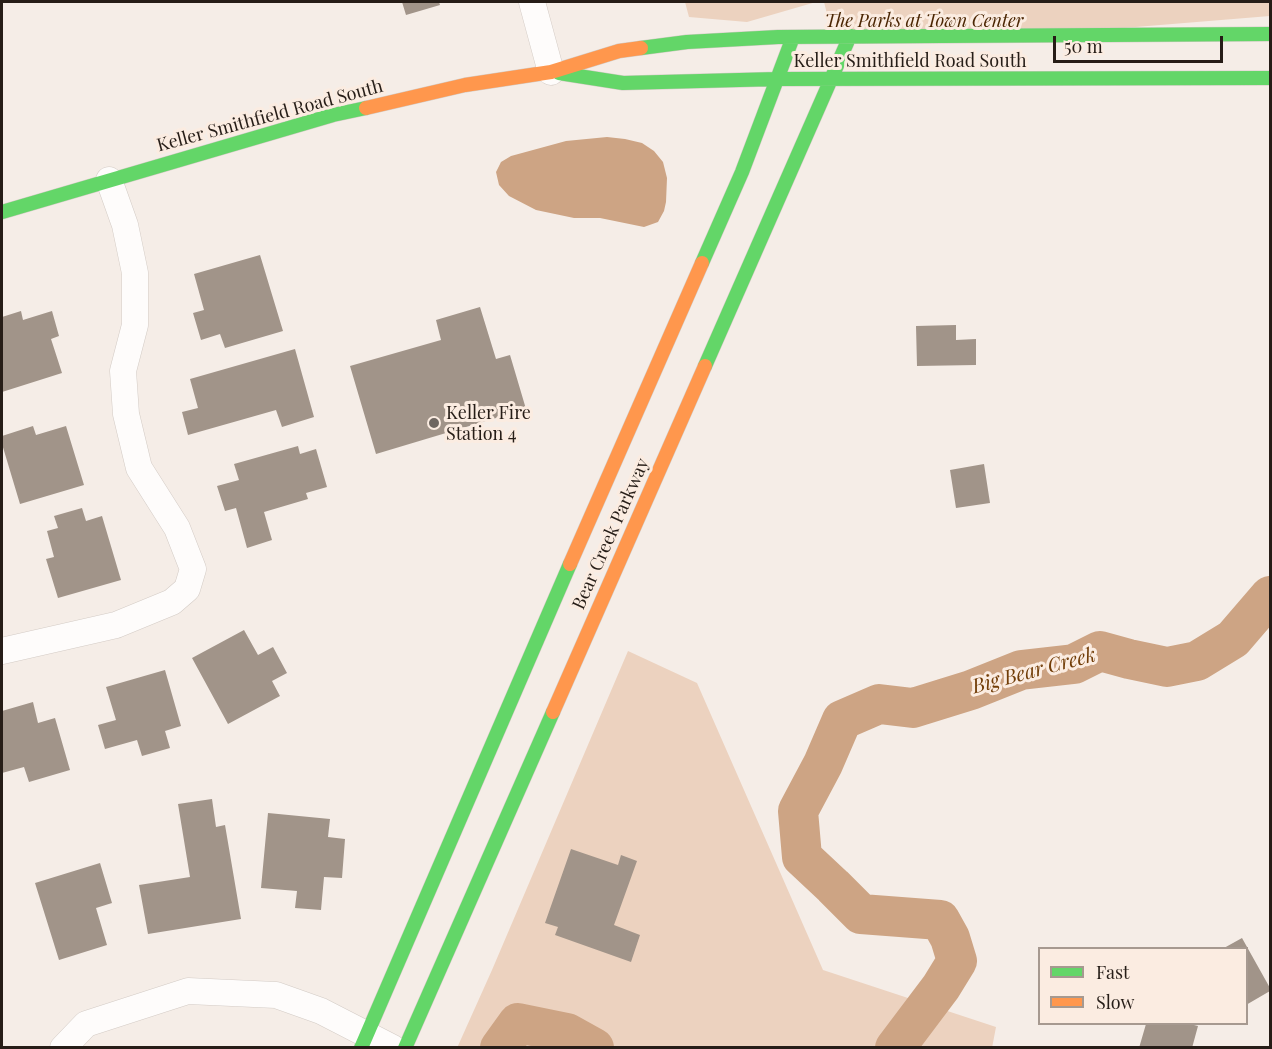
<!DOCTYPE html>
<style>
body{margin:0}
#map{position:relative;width:1272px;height:1049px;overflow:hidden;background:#f5ede7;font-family:"Playfair Display",serif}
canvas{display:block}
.frame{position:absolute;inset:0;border:3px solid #261d17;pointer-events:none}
.legend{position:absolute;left:1038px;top:947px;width:210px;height:78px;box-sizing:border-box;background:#fbece1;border:2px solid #a69990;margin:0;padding:8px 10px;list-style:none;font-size:18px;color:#261d17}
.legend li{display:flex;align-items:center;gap:12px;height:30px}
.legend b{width:30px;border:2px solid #a69990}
.scale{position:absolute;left:1053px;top:36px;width:170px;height:27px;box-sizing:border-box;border:3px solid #261d17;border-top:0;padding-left:8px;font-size:18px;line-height:21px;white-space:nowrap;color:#261d17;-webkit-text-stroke:4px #fbece1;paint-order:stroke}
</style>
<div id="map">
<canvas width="1272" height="1049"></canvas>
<div class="frame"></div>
<ul class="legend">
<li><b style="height:8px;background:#63d668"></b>Fast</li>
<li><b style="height:8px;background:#ff974d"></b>Slow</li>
</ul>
<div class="scale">50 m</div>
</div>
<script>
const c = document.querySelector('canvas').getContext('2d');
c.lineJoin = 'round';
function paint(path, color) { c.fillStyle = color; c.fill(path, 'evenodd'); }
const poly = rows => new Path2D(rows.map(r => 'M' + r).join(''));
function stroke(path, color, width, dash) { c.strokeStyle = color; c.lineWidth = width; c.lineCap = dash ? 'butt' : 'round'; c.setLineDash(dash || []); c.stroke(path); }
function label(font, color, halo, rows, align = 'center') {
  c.font = font + ' "Playfair Display",serif'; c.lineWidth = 6; c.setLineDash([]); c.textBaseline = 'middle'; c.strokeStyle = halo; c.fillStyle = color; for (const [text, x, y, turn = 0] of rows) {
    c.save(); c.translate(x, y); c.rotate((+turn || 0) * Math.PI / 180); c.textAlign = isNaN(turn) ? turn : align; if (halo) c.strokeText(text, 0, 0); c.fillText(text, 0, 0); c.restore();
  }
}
paint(poly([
 [685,2,816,2,747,22,689,17],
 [824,2,1270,2,1270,16,1038,35,834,42],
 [628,651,697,683,823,970,996,1027,992,1048,457,1048,492,970]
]), '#ecd2bf');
paint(poly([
 [607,137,625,139,642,143,654,151,663,162,667,178,666,202,664,211,658,222,644,227,600,218,574,218,536,210,509,196,499,185,496,172,501,162,511,156,566,141]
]), '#cda484');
stroke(poly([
 [500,1048,518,1023,567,1033,594,1048],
 [895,1048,941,987,957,961,950,938,940,920,861,914,833,886,802,857,798,811,823,764,842,720,879,704,913,708,971,690,1021,670,1074,664,1100,651,1129,659,1167,667,1197,661,1233,639,1270,596]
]), '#cda484', 40);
paint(poly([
 [402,2,439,2,440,5,406,15],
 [260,255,283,331,225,348,220,334,201,340,193,313,204,310,194,274],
 [480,307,496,359,510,355,526,409,376,454,350,366,441,340,436,320],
 [21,311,23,320,52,311,59,336,51,339,62,373,2,392,2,317],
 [956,325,956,340,976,339,976,365,917,366,916,326],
 [295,349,314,417,282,427,276,410,188,435,182,412,198,408,190,379],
 [33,426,36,435,66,426,84,485,20,504,2,444,2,436],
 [298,446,300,454,316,449,327,487,306,493,308,499,264,512,272,540,247,548,236,508,225,511,217,486,239,480,234,464],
 [984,464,990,503,956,508,950,470],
 [82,508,86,521,102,516,121,580,58,598,46,559,54,557,47,531,58,528,54,516],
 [244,630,258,655,273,647,287,673,272,681,280,696,228,724,192,658],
 [165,670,181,726,165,731,170,748,142,756,137,740,105,749,98,725,116,720,106,687],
 [33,702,38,723,55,718,70,770,29,782,24,767,2,773,2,711],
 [212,799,216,827,225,825,241,919,148,934,139,885,190,877,178,804],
 [268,813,330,819,328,837,345,839,342,878,324,877,321,910,295,908,297,891,261,888],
 [571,849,618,865,621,855,637,861,614,925,640,935,631,962,555,935,558,927,545,923],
 [100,863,112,903,96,908,107,945,59,960,35,883],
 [1242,938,1270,988,1270,991,1246,1005,1246,948,1224,948],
 [1146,1024,1190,1024,1198,1026,1192,1048,1139,1048]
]), '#a19489');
const street = poly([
 [532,2,551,72],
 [2,651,116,625,172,602,187,589,193,569,177,528,139,468,126,414,123,371,135,325,135,273,125,225,109,180],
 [63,1048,86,1024,188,991,276,995,321,1011,393,1048]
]);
const fast = poly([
 [641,48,687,42,778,37,1270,34],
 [559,73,623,83,778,79,1270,78],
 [2,212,333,115,366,108],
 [702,263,742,172,793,37],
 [705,366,850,36],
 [361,1048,570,564],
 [405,1048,553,712]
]);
const slow = poly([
 [366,108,465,85,551,72,619,51,641,48],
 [570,564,702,263],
 [553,712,705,366]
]);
stroke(street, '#d3cbc5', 27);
stroke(fast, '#d3cbc5', 15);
stroke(slow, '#d3cbc5', 15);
stroke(street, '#fefcfb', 26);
stroke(fast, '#63d668', 14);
stroke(slow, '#ff974d', 14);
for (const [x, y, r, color] of [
 [434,423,6,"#6e6660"]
]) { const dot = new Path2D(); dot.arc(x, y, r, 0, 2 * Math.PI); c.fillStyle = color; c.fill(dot); stroke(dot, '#fbece1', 2); }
label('italic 18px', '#4b2603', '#fbece1', [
 ["The Parks at Town Center",924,21]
]);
label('18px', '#261d17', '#fbece1', [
 ["Keller Smithfield Road South",910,61],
 ["Keller Smithfield Road South",270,116,-15],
 ["Bear Creek Parkway",611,534,-66]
]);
label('18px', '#261d17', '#fbece1', [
 ["Keller Fire",446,413],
 ["Station 4",446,434]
], 'left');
label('italic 20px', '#713c06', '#fbece1', [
 ["Big Bear Creek",1034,671,-15]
]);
</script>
